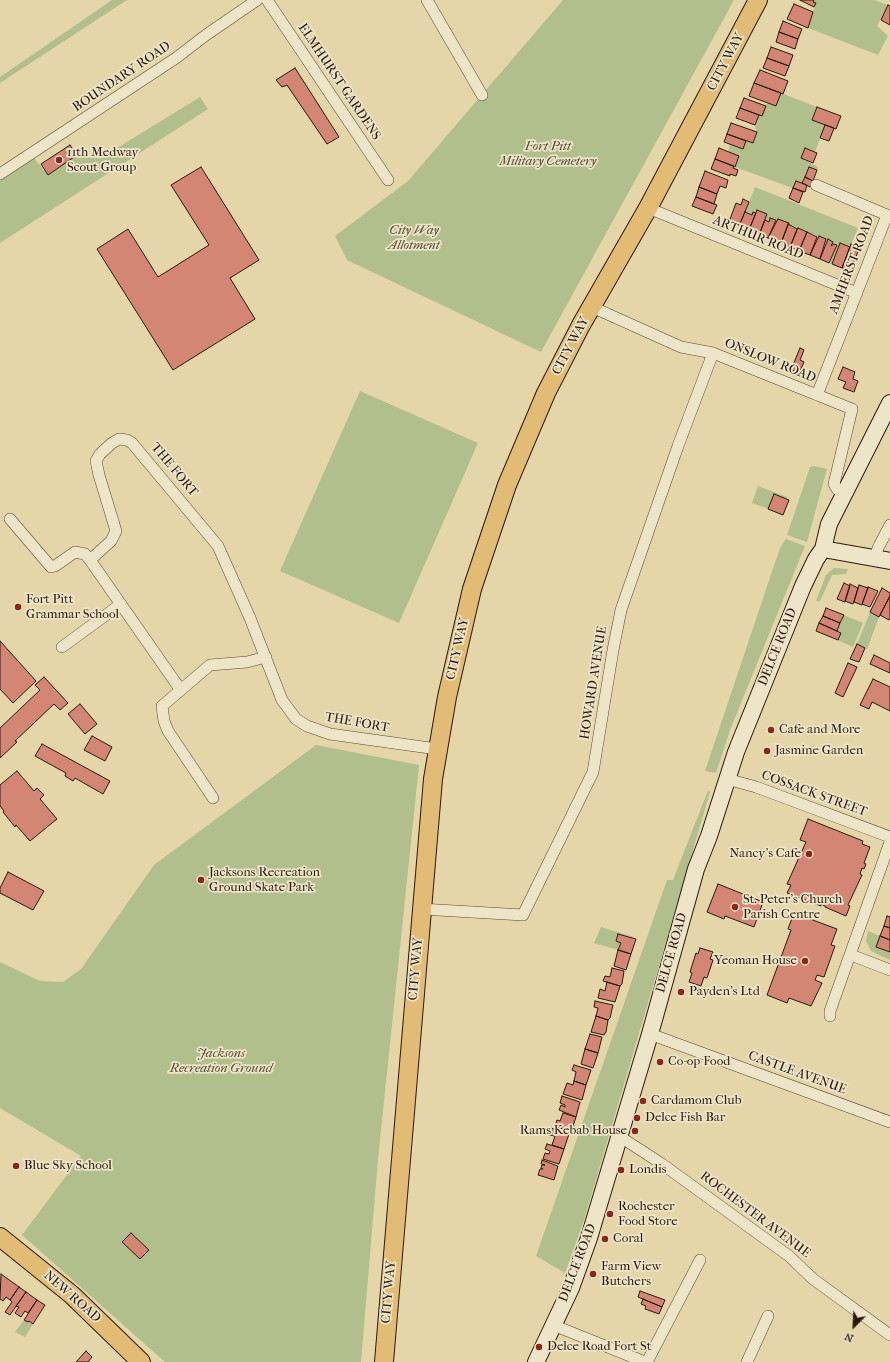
<!DOCTYPE html>
<style>
body{margin:0}
#map{position:relative;width:890px;height:1362px;overflow:hidden;background:#e5d6aa;font-family:"IM FELL French Canon",serif}
canvas{display:block}
.north{position:absolute;left:834px;top:1306px;width:40px;height:40px;-webkit-text-stroke:3px #eee4c8;paint-order:stroke;rotate:204deg;font-size:11px;font-weight:700;line-height:16px;text-align:center;color:#2c1808}
.north::after{content:'';display:block;margin:auto;width:14px;height:18px;background:#2c1808;clip-path:polygon(50% 0,100% 100%,50% 72%,0 100%)}
</style>
<div id="map">
<canvas width="890" height="1362"></canvas>
<div class="north">N</div>
</div>
<script>
const c = document.querySelector('canvas').getContext('2d');
c.lineJoin = 'round';
function paint(path, color) { c.fillStyle = color; c.fill(path, 'evenodd'); }
const poly = rows => new Path2D(rows.map(r => 'M' + r).join(''));
function stroke(path, color, width, dash) { c.strokeStyle = color; c.lineWidth = width; c.lineCap = dash ? 'butt' : 'round'; c.setLineDash(dash || []); c.stroke(path); }
function label(font, color, halo, rows, align = 'center') {
  c.font = font + ' "IM FELL French Canon",serif'; c.lineWidth = 3.5; c.setLineDash([]); c.textBaseline = 'middle'; c.strokeStyle = halo; c.fillStyle = color; for (const [text, x, y, turn = 0] of rows) {
    c.save(); c.translate(x, y); c.rotate((+turn || 0) * Math.PI / 180); c.textAlign = isNaN(turn) ? turn : align; if (halo) c.strokeText(text, 0, 0); c.fillText(text, 0, 0); c.restore();
  }
}
paint(poly([
 [112,0,127,0,0,83,0,77],
 [563,0,734,0,541,352,347,260,335,236,408,181],
 [814,0,874,0,888,5,877,26,888,36,878,55,808,28,816,3,813,2],
 [781,93,817,107,812,120,825,125,815,152,805,148,801,158,818,167,817,170,809,167,802,183,796,181,793,188,735,167,739,156,728,152,730,145,743,149,746,141,753,143,757,132,755,125,759,115,762,115,767,103,776,106],
 [200,97,208,109,0,243,0,179,34,158,48,175,77,155,101,158],
 [755,187,858,228,850,247,840,243,832,264,829,263,837,245,834,244,831,246,833,241,828,239,826,244,826,239,819,236,815,240,816,235,797,229,778,219,776,225,774,224,776,220,770,218,769,222,765,220,767,214,757,210,752,215,745,212],
 [360,391,478,443,399,623,280,571],
 [814,466,827,469,807,542,787,535,810,467],
 [758,486,787,497,787,499,774,494,768,509,752,503],
 [786,539,805,546,730,730,716,773,705,771,780,548],
 [834,568,848,569,846,574,832,575,820,601,816,601,826,575],
 [870,612,879,617,867,649,857,644],
 [844,615,863,623,853,647,833,638,838,640,841,633,837,631],
 [316,745,419,765,378,1159,361,1362,165,1362,22,1235,81,1156,0,1108,0,962,40,981,63,982,81,969,154,865],
 [709,788,708,791,710,792,585,1217,565,1273,536,1256,667,880,673,880],
 [601,927,637,938,618,934,616,941,621,943,618,950,594,943],
 [868,931,880,936,890,952,890,960,871,951,866,941],
 [24,1320,33,1324,25,1337,15,1332]
]), '#b0bf8c');
const building = poly([
 [800,0,814,0,813,2,816,3,814,7,800,0],
 [794,4,813,12,808,28,787,19,794,4],
 [888,5,890,6,890,25,881,20,888,5],
 [783,21,802,29,798,39,779,32,783,21],
 [779,32,798,39,795,49,776,42,779,32],
 [771,47,793,55,789,66,767,58,771,47],
 [767,58,789,66,785,76,763,68,767,58],
 [295,68,339,137,327,144,287,85,282,87,276,80,295,68],
 [760,70,788,81,783,94,754,83,760,70],
 [754,83,781,93,776,106,749,96,754,83],
 [744,98,766,106,762,116,740,108,744,98],
 [817,107,841,116,836,129,812,120,817,107],
 [740,108,759,115,755,125,736,118,740,108],
 [731,123,757,132,753,143,727,134,731,123],
 [825,125,834,128,829,141,820,138,825,125],
 [727,134,746,141,743,149,724,142,727,134],
 [70,145,77,155,48,175,41,164,70,145],
 [719,148,739,156,735,167,715,159,719,148],
 [805,148,817,153,813,163,801,158,805,148],
 [715,159,734,166,733,168,738,170,736,176,730,174,730,176,711,169,715,159],
 [201,167,259,260,230,278,255,319,173,370,97,249,128,229,158,277,209,245,171,185,201,167],
 [809,167,817,170,813,181,805,177,809,167],
 [705,171,728,180,726,188,720,186,717,194,699,187,705,171],
 [805,177,813,181,810,187,802,183,805,177],
 [796,181,807,185,805,192,793,188,796,181],
 [699,187,717,194,714,204,696,197,699,187],
 [793,188,803,192,799,203,789,198,793,188],
 [696,197,717,205,713,214,692,206,696,197],
 [743,199,749,202,739,226,729,222,736,203,741,205,743,199],
 [757,210,767,214,759,235,749,230,757,210],
 [745,212,752,215,753,212,756,213,749,230,739,226,745,212],
 [770,218,776,220,768,238,759,235,765,220,769,222,770,218],
 [778,219,789,223,781,243,768,238,778,219],
 [788,224,797,229,790,247,781,243,788,224],
 [798,228,807,232,799,251,790,247,798,228],
 [807,232,817,237,810,255,799,251,807,232],
 [819,236,826,239,820,259,810,255,819,236],
 [828,239,833,242,831,246,834,244,837,245,829,263,820,259,828,239],
 [840,243,850,247,842,268,832,264,840,243],
 [851,244,860,247,850,271,842,268,851,244],
 [800,348,804,350,800,360,804,362,799,373,791,370,800,348],
 [843,367,855,372,853,379,858,381,854,392,843,388,846,382,838,379,843,367],
 [774,494,789,500,783,515,768,509,774,494],
 [844,583,850,586,845,602,837,599,844,583],
 [850,584,858,588,853,604,845,601,850,584],
 [859,585,868,588,862,605,854,602,859,585],
 [868,587,878,591,870,607,862,604,868,587],
 [882,588,890,593,890,596,879,617,870,612,882,588],
 [890,596,890,618,889,620,880,615,890,596],
 [826,608,844,615,840,623,823,616,826,608],
 [823,616,840,623,837,631,819,623,823,616],
 [819,623,841,633,838,640,816,631,819,623],
 [0,641,36,681,13,703,0,689,0,641],
 [857,644,865,648,859,662,850,659,857,644],
 [874,655,890,663,890,673,870,664,874,655],
 [848,663,857,667,843,697,835,693,848,663],
 [44,677,68,703,60,710,54,704,15,741,17,742,0,758,0,728,40,690,35,685,44,677],
 [873,679,890,687,890,711,872,702,869,709,860,705,873,679],
 [80,704,97,724,85,734,68,714,80,704],
 [92,736,112,747,105,761,84,750,92,736],
 [42,744,110,781,103,794,75,778,73,781,65,776,66,773,35,756,42,744],
 [17,771,34,791,37,788,44,795,40,799,57,819,30,841,16,825,15,827,3,812,4,811,0,806,0,785,17,771],
 [808,819,863,841,862,844,870,847,864,863,866,864,864,869,862,868,860,874,862,875,848,905,850,906,846,916,825,907,825,906,821,904,821,906,787,893,791,885,787,884,806,842,800,840,808,819],
 [8,872,44,891,33,910,0,893,0,888,8,872],
 [718,884,763,902,754,927,725,916,724,919,707,912,718,884],
 [794,913,837,929,831,945,835,946,824,977,817,975,815,980,822,983,811,1006,789,998,787,1003,767,995,791,930,788,929,794,913],
 [887,916,890,917,890,928,884,926,887,916],
 [884,926,890,928,890,940,880,936,884,926],
 [618,934,636,939,631,954,618,950,621,943,616,941,618,934],
 [880,936,890,940,890,952,876,947,880,936],
 [700,948,713,952,710,959,713,960,707,978,704,977,701,986,689,982,692,973,690,972,696,953,698,954,700,948],
 [618,950,631,954,626,970,614,966,618,950],
 [612,968,624,971,622,984,620,986,603,981,605,976,610,977,612,968],
 [607,982,620,986,615,1002,598,998,600,989,605,991,607,982],
 [595,1001,613,1005,610,1018,608,1020,596,1016,598,1008,594,1007,595,1001],
 [596,1016,608,1020,606,1032,604,1035,591,1032,596,1016],
 [590,1034,602,1037,598,1053,585,1049,590,1034],
 [585,1049,598,1053,593,1068,581,1064,585,1049],
 [574,1065,591,1070,586,1085,574,1081,576,1072,572,1070,574,1065],
 [574,1081,586,1085,582,1100,563,1094,567,1083,573,1085,574,1081],
 [562,1096,580,1102,576,1117,559,1110,561,1105,565,1107,565,1105,560,1103,562,1096],
 [563,1113,576,1117,571,1132,555,1126,557,1120,560,1121,563,1113],
 [551,1128,569,1134,564,1149,552,1145,555,1136,549,1135,551,1128],
 [547,1144,564,1149,559,1164,543,1159,545,1153,549,1154,550,1151,545,1149,547,1144],
 [542,1160,558,1166,554,1180,538,1175,540,1169,543,1169,541,1168,542,1165,545,1165,541,1164,542,1160],
 [131,1233,149,1250,140,1259,122,1242,131,1233],
 [1,1274,19,1287,10,1300,6,1297,3,1301,0,1299,1,1274],
 [19,1287,26,1292,10,1315,5,1312,12,1302,10,1300,19,1287],
 [640,1291,665,1300,662,1307,638,1297,640,1291],
 [26,1292,37,1300,28,1313,25,1311,21,1317,15,1313,19,1307,16,1306,26,1292],
 [643,1299,662,1307,659,1314,645,1309,646,1306,641,1304,643,1299],
 [37,1300,45,1305,33,1324,29,1321,28,1322,24,1320,37,1300],
 [86,1351,92,1357,88,1362,76,1362,86,1351]
]);
paint(building, '#d38673');
stroke(building, '#2c1808', 1);
const street = poly([
 [267,0,388,180],
 [427,0,482,95],
 [0,174,176,58,206,35,257,0],
 [816,185,887,215,817,395],
 [648,208,857,293],
 [592,307,681,347,713,353,852,409,834,484,837,489,845,494],
 [10,519,51,567,55,566,75,552,85,554,90,560],
 [875,558,878,548,890,525],
 [62,647,121,604],
 [180,689,90,560,111,541,116,531,99,475,96,461,100,454,112,443,119,439,127,440,132,443,218,546,250,618,282,700,296,719,307,726,330,734,437,749],
 [727,779,756,787,890,837],
 [213,798,168,731,164,721,162,706,210,665,247,662,266,657],
 [421,909,523,915,593,772,613,650,621,610,678,446,713,353],
 [851,955,890,970],
 [830,1016,830,1011,890,842],
 [650,1034,890,1122],
 [619,1136,662,1164,789,1256,813,1279,890,1335],
 [553,1325,645,1362],
 [647,1362,700,1260],
 [747,1362,768,1316]
]);
const secondary = poly([
 [823,549,890,561],
 [536,1362,571,1288,589,1238,650,1034,696,869,709,836,736,752,803,586,816,559,823,549,829,524,890,403]
]);
const primary = poly([
 [0,1237,72,1295,141,1362],
 [384,1362,433,779,447,697,472,589,507,485,546,393,581,325,648,208,758,0]
]);
stroke(street, '#5a4830', 12);
stroke(secondary, '#2c1808', 18);
stroke(primary, '#2c1808', 20);
stroke(street, '#eee4c8', 11);
stroke(secondary, '#eee4c8', 16);
stroke(primary, '#e2bb75', 18);
for (const [x, y, r, color] of [
 [59,160,4,"#8f2418"],
 [18,607,4,"#8f2418"],
 [771,730,4,"#8f2418"],
 [767,751,4,"#8f2418"],
 [809,854,4,"#8f2418"],
 [201,880,4,"#8f2418"],
 [735,907,4,"#8f2418"],
 [805,961,4,"#8f2418"],
 [681,992,4,"#8f2418"],
 [660,1062,4,"#8f2418"],
 [643,1101,4,"#8f2418"],
 [637,1118,4,"#8f2418"],
 [635,1131,4,"#8f2418"],
 [16,1166,4,"#8f2418"],
 [621,1170,4,"#8f2418"],
 [610,1214,4,"#8f2418"],
 [605,1239,4,"#8f2418"],
 [593,1274,4,"#8f2418"],
 [539,1347,4,"#8f2418"]
]) { const dot = new Path2D(); dot.arc(x, y, r, 0, 2 * Math.PI); c.fillStyle = color; c.fill(dot); stroke(dot, '#eee4c8', 1.5); }
label('13px', '#2c1808', '#eee4c8', [
 ["CITY WAY",726,62,-62],
 ["BOUNDARY ROAD",122,77,-34],
 ["ELMHURST GARDENS",339,82,56],
 ["ARTHUR ROAD",758,238,22],
 ["AMHERST ROAD",852,265,-69],
 ["CITY WAY",571,346,-62],
 ["ONSLOW ROAD",770,361,22],
 ["THE FORT",174,470,50],
 ["DELCE ROAD",778,647,-68],
 ["CITY WAY",458,649,-77],
 ["HOWARD AVENUE",594,683,-81],
 ["THE FORT",357,723,10],
 ["COSSACK STREET",814,794,20],
 ["DELCE ROAD",672,953,-74],
 ["CITY WAY",416,969,-85],
 ["CASTLE AVENUE",797,1073,20],
 ["ROCHESTER AVENUE",755,1215,37],
 ["DELCE ROAD",578,1263,-69],
 ["CITY WAY",389,1292,-85],
 ["NEW ROAD",72,1297,41]
]);
label('italic 13px', '#544a30', '#eee4c8', [
 ["Fort Pitt",548,147],
 ["Military Cemetery",548,162],
 ["City Way",414,231],
 ["Allotment",414,246],
 ["Jacksons",221,1054],
 ["Recreation Ground",221,1069]
]);
label('13px', '#2c1808', '#eee4c8', [
 ["11th Medway",67,153],
 ["Scout Group",67,168],
 ["Fort Pitt",26,600],
 ["Grammar School",26,615],
 ["Cafe and More",779,730],
 ["Jasmine Garden",775,751],
 ["Nancy's Cafe",801,854,"right"],
 ["Jacksons Recreation",209,873],
 ["Ground Skate Park",209,888],
 ["St. Peter's Church",743,900],
 ["Parish Centre",743,915],
 ["Yeoman House",797,961,"right"],
 ["Payden's Ltd",689,992],
 ["Co-op Food",668,1062],
 ["Cardamom Club",651,1101],
 ["Delce Fish Bar",645,1118],
 ["Rams Kebab House",627,1131,"right"],
 ["Blue Sky School",24,1166],
 ["Londis",629,1170],
 ["Rochester",618,1207],
 ["Food Store",618,1222],
 ["Coral",613,1239],
 ["Farm View",601,1267],
 ["Butchers",601,1282],
 ["Delce Road Fort St",547,1347]
], 'left');
</script>
